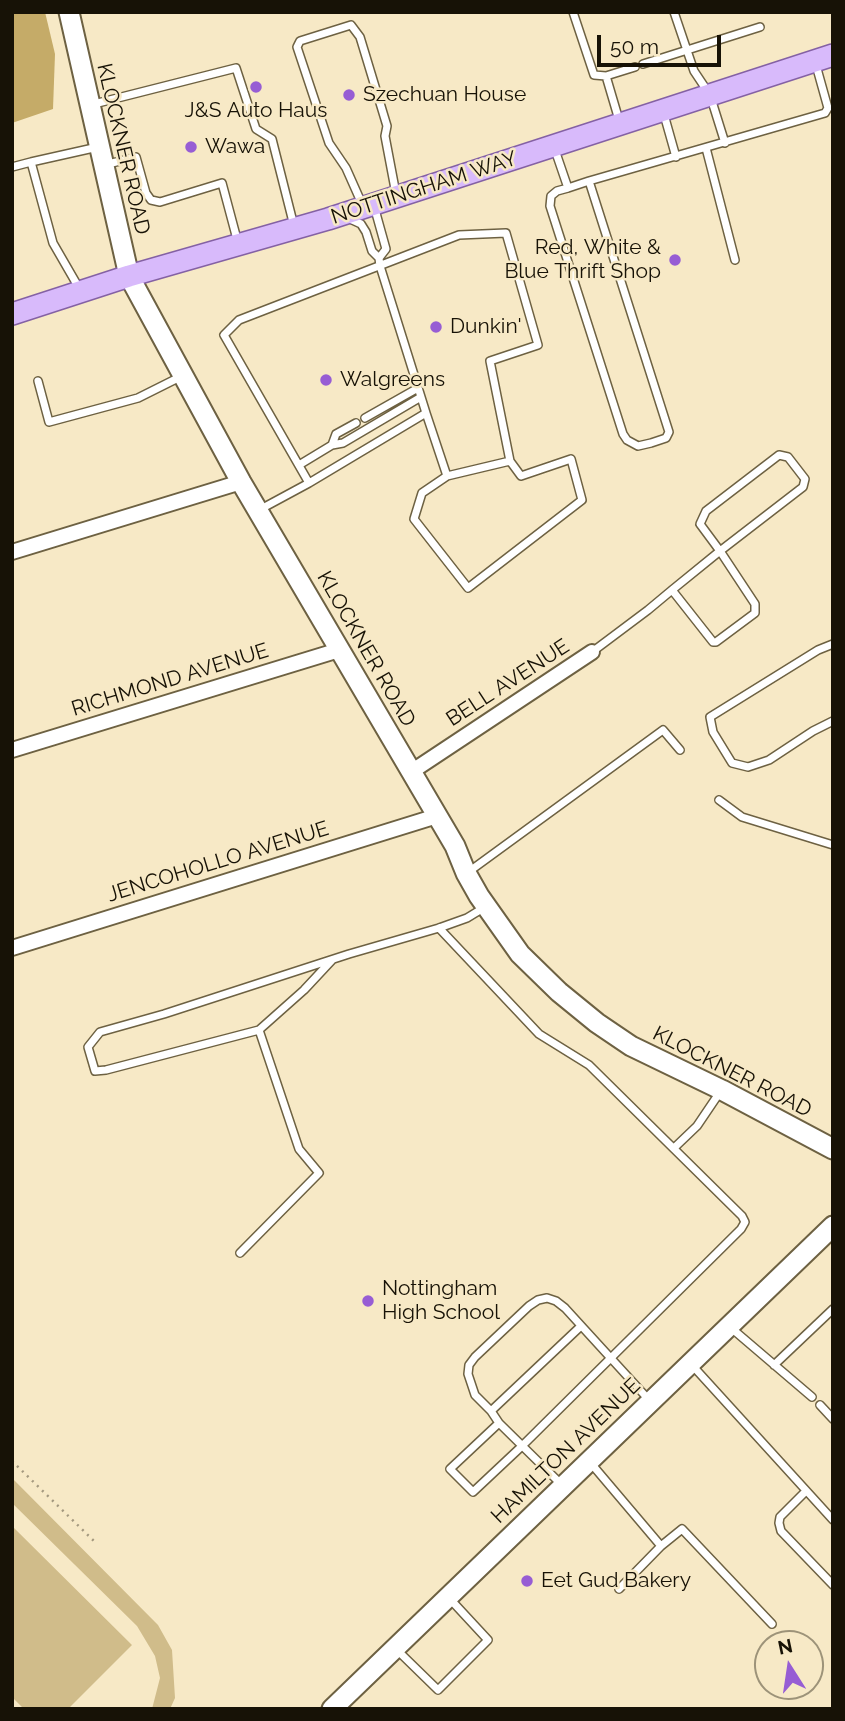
<!DOCTYPE html>
<style>
body{margin:0}
#map{position:relative;width:845px;height:1721px;overflow:hidden;background:#f7e9c6;font-family:Raleway,sans-serif}
canvas{display:block}
.frame{position:absolute;inset:0;border:14px solid #171206;pointer-events:none}
.north{position:absolute;left:754px;top:1630px;width:70px;height:70px;box-sizing:border-box;background:#f7e9c6;border:2px solid #9d9379;border-radius:50%;rotate:348deg;font-size:19px;font-weight:700;line-height:28px;text-align:center;color:#171206}
.north::after{content:'';display:block;margin:auto;width:24px;height:32px;background:#975dd4;clip-path:polygon(50% 0,100% 100%,50% 72%,0 100%)}
.scale{position:absolute;left:597px;top:35px;width:124px;height:32px;box-sizing:border-box;border:4px solid #171206;border-top:0;padding-left:9px;font-size:21px;line-height:24px;white-space:nowrap;color:#171206;-webkit-text-stroke:5px #f7e9c6;paint-order:stroke}
</style>
<div id="map">
<canvas width="845" height="1721"></canvas>
<div class="frame"></div>
<div class="north">N</div>
<div class="scale">50 m</div>
</div>
<script>
const c = document.querySelector('canvas').getContext('2d');
c.lineJoin = 'round';
function paint(path, color) { c.fillStyle = color; c.fill(path, 'evenodd'); }
const poly = rows => new Path2D(rows.map(r => 'M' + r).join(''));
function stroke(path, color, width, dash) { c.strokeStyle = color; c.lineWidth = width; c.lineCap = dash ? 'butt' : 'round'; c.setLineDash(dash || []); c.stroke(path); }
function label(font, color, halo, rows, align = 'center') {
  c.font = font + ' Raleway,sans-serif'; c.lineWidth = 5; c.setLineDash([]); c.textBaseline = 'middle'; c.strokeStyle = halo; c.fillStyle = color; for (const [text, x, y, turn = 0] of rows) {
    c.save(); c.translate(x, y); c.rotate((+turn || 0) * Math.PI / 180); c.textAlign = isNaN(turn) ? turn : align; if (halo) c.strokeText(text, 0, 0); c.fillText(text, 0, 0); c.restore();
  }
}
paint(poly([
 [12,1478,158,1625,172,1650,175,1698,170,1709,152,1709,160,1678,155,1656,137,1626,12,1503],
 [12,1526,132,1645,68,1709,24,1709,12,1697]
]), '#d0bc8a');
paint(poly([
 [12,12,45,12,55,54,53,109,12,123]
]), '#c5ab68');
const service = poly([
 [573,12,594,75,606,76],
 [674,12,694,71,710,95,725,143],
 [643,64,760,27],
 [90,105,236,68,256,129,272,139,294,226],
 [663,111,676,157],
 [619,120,606,76,635,67],
 [706,148,735,260],
 [555,150,568,188,557,191,551,196,550,206,623,434,627,440,638,446,651,443,666,438,669,432,589,181,568,188],
 [104,165,136,157,146,193,151,200,160,202,222,183,238,243],
 [12,167,31,162],
 [589,181,825,113,828,108,816,65],
 [362,204,346,168,329,143,297,47,300,41,351,25,360,37,387,126,385,136,396,194],
 [374,206,386,249,379,258],
 [348,218,361,224,366,232,372,251,379,258,380,266,426,413],
 [79,288,53,243,31,162,98,147],
 [38,381,49,422,138,398,182,376],
 [365,418,418,388],
 [332,445,336,434,356,423],
 [299,465,332,445,343,443,421,397],
 [309,483,224,335,239,320,459,235,506,233,538,345,490,361,510,461,447,476],
 [259,510,309,483,426,413,447,476,422,493,414,519,468,588,582,500,571,459,521,476,510,461],
 [833,644,818,650,710,717,713,732,732,763,748,767,769,760,813,731,833,721],
 [592,652,648,610,672,590,720,551,803,487,805,479,788,457,779,455,706,511,700,524,720,551,755,604,755,613,716,642,713,642,672,590],
 [719,800,742,817,833,845],
 [467,873,663,730,680,750],
 [439,928,539,1034,589,1065,742,1216,745,1222,741,1229,522,1446,473,1492,450,1469,499,1423],
 [332,960,304,990,259,1030,106,1070,95,1071,88,1047,100,1032,164,1014,349,954,439,928,467,918,485,907],
 [674,1148,697,1126,720,1092],
 [240,1253,319,1173,299,1149,259,1030],
 [730,1327,812,1397],
 [691,1364,833,1520],
 [774,1365,833,1309],
 [820,1405,833,1419],
 [491,1411,581,1326],
 [589,1461,661,1546],
 [562,1485,499,1423,491,1411,475,1395,468,1374,469,1365,475,1357,529,1306,538,1300,547,1298,556,1301,565,1308,650,1401],
 [806,1491,780,1517,779,1523,781,1531,833,1585],
 [619,1589,661,1546,682,1529,772,1624],
 [397,1650,438,1690,488,1640,450,1599]
]);
const minor = poly([
 [12,552,241,482],
 [12,750,339,650],
 [411,772,592,652],
 [12,948,437,816]
]);
const secondary = poly([
 [69,12,129,276,241,482,455,846,466,873,479,896,520,954,559,992,597,1023,631,1046,722,1090,833,1149],
 [332,1709,833,1226]
]);
const primary = poly([
 [12,314,129,276,328,219,833,55]
]);
stroke(service, '#6d6142', 10);
stroke(minor, '#6d6142', 18);
stroke(secondary, '#6d6142', 23);
stroke(primary, '#8461a4', 24);
stroke(poly([
 [12,1461,96,1543]
]), '#a3987e', 2.5, [2, 5]);
stroke(service, '#fff', 7);
stroke(minor, '#fff', 14);
stroke(secondary, '#fff', 19);
stroke(primary, '#d8bafb', 21);
for (const [x, y, r, color] of [
 [256,87,7,"#975dd4"],
 [349,95,7,"#975dd4"],
 [191,147,7,"#975dd4"],
 [675,260,7,"#975dd4"],
 [436,327,7,"#975dd4"],
 [326,380,7,"#975dd4"],
 [368,1301,7,"#975dd4"],
 [527,1581,7,"#975dd4"]
]) { const dot = new Path2D(); dot.arc(x, y, r, 0, 2 * Math.PI); c.fillStyle = color; c.fill(dot); stroke(dot, '#f7e9c6', 2.5); }
label('21px', '#171206', '#f7e9c6', [
 ["Szechuan House",363,95],
 ["J&S Auto Haus",256,111,"center"],
 ["Wawa",205,147],
 ["Red, White &",661,248,"right"],
 ["Blue Thrift Shop",661,272,"right"],
 ["Dunkin'",450,327],
 ["Walgreens",340,380],
 ["Nottingham",382,1289],
 ["High School",382,1313],
 ["Eet Gud Bakery",541,1581]
], 'left');
label('21px', '#171206', '#f7e9c6', [
 ["KLOCKNER ROAD",123,149,77],
 ["NOTTINGHAM WAY",424,188,-18],
 ["KLOCKNER ROAD",366,649,60],
 ["RICHMOND AVENUE",170,680,-17],
 ["BELL AVENUE",508,683,-33],
 ["JENCOHOLLO AVENUE",218,862,-17],
 ["KLOCKNER ROAD",732,1072,27],
 ["HAMILTON AVENUE",566,1451,-44]
]);
</script>
